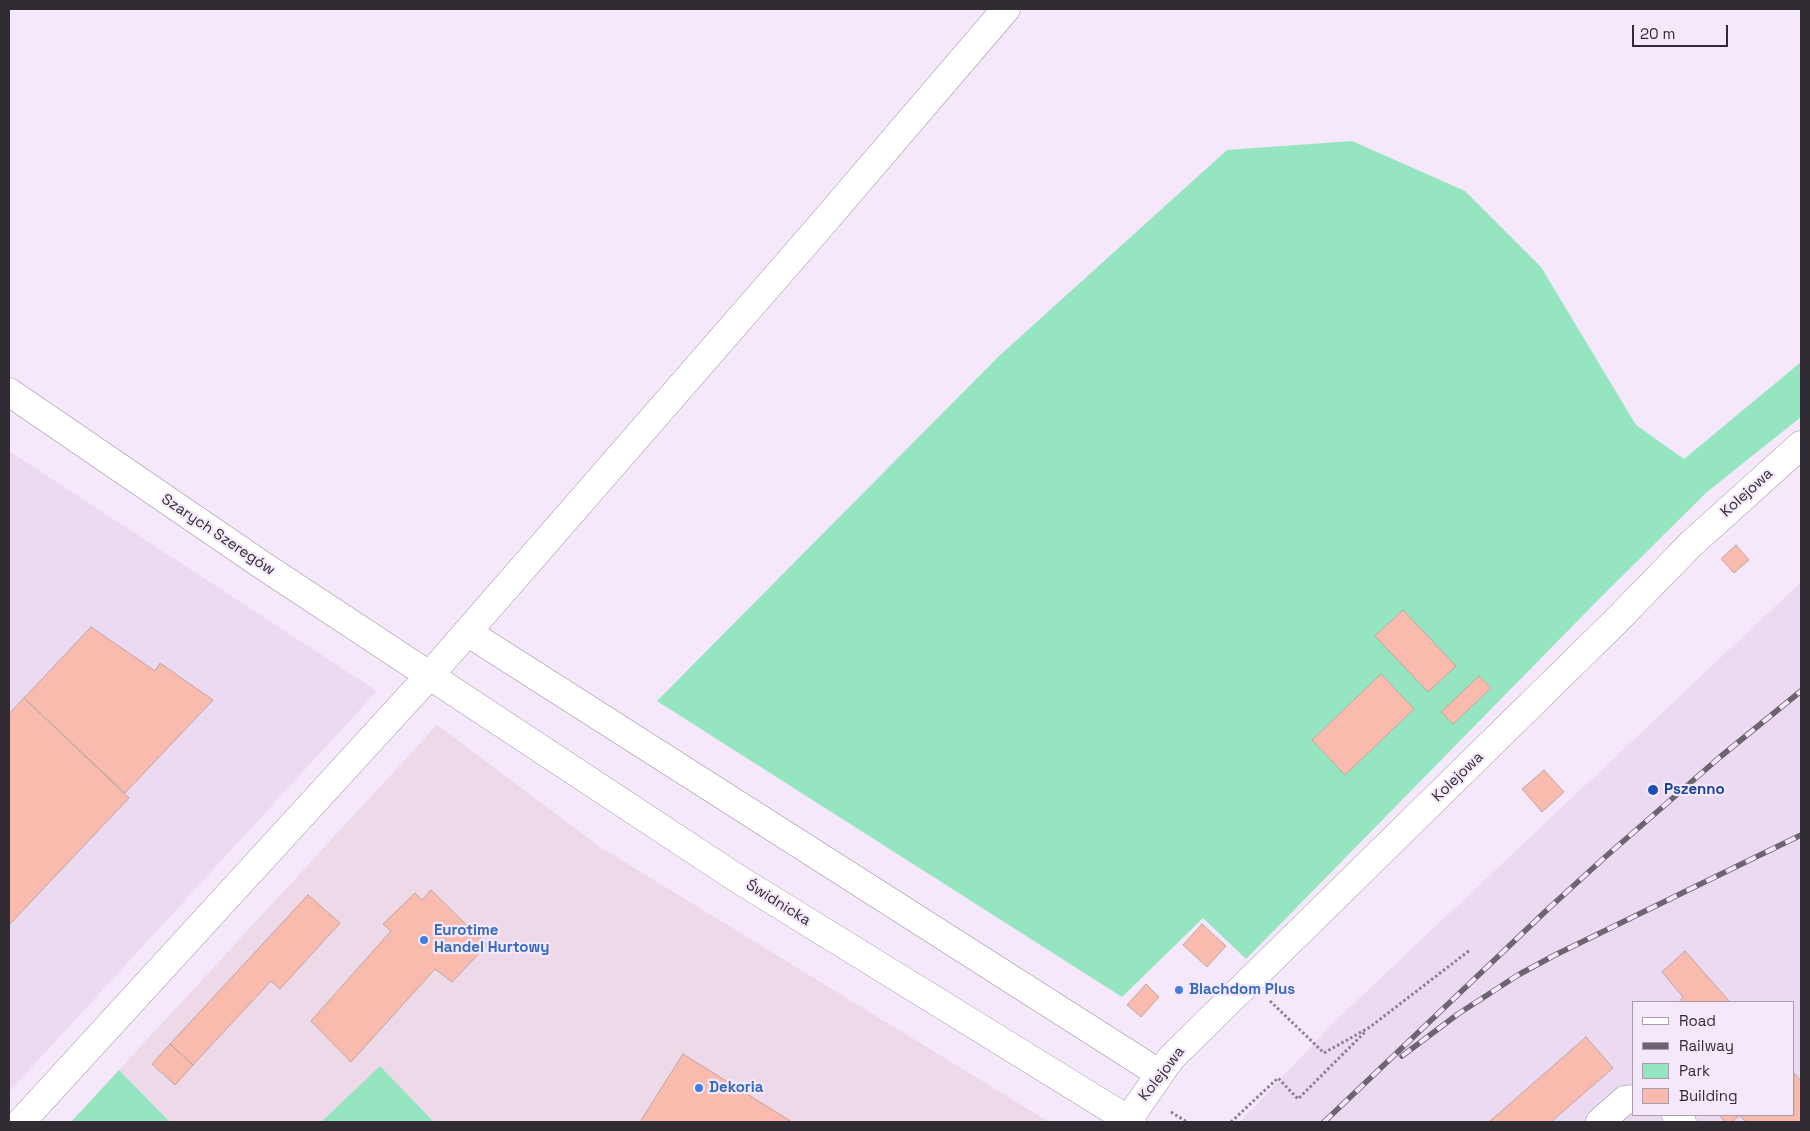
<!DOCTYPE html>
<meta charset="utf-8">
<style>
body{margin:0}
#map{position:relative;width:1810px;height:1131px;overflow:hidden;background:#f5e8fb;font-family:"Space Grotesk",sans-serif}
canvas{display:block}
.frame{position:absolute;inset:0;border:10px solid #312c33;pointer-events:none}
.legend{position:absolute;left:1632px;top:1001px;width:162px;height:115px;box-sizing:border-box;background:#f5e8fb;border:1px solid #a79dab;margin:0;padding:6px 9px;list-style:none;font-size:15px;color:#312c33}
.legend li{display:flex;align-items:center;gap:10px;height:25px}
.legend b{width:25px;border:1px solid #a79dab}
.scale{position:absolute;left:1632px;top:25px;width:96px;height:22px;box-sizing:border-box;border:2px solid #312c33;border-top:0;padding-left:6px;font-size:15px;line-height:18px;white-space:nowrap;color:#312c33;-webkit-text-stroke:4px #f5e8fb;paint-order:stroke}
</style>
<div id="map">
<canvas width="1810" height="1131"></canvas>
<div class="frame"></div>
<ul class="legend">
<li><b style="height:6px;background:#fff"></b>Road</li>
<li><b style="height:6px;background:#6c6570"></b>Railway</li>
<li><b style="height:14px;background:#96e5c1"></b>Park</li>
<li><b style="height:14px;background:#fabbaf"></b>Building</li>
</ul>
<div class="scale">20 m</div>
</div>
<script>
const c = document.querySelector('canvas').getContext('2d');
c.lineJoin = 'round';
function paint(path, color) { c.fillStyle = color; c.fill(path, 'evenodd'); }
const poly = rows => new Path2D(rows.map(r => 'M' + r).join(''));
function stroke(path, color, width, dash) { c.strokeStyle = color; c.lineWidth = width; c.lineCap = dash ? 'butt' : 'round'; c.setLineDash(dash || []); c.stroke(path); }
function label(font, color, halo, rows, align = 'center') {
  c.font = font + ' "Space Grotesk",sans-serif'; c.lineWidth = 4.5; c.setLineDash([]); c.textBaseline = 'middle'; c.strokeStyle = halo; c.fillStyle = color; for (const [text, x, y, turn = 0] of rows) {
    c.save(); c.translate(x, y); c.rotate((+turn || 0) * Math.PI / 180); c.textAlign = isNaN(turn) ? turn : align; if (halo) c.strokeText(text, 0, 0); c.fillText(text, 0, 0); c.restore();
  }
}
paint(poly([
 [437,725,600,847,1049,1122,434,1122,380,1066,321,1122,170,1122,119,1070]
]), '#edd9e8');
paint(poly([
 [9,451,377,691,9,1092],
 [1801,582,1801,1122,1240,1122,1335,1021],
 [1634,1002,1794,1002,1794,1115,1634,1115]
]), '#ebdaf2');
paint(poly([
 [1352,141,1465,191,1541,267,1636,425,1684,459,1801,362,1801,417,1707,492,1600,598,1246,959,1203,918,1122,997,657,701,999,356,1227,150],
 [380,1066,434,1122,321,1122],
 [119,1070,170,1122,71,1122]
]), '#96e5c1');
const building = poly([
 [1736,545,1749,560,1734,573,1721,559,1736,545],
 [1403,610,1456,666,1428,692,1375,636,1403,610],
 [91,627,155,671,160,663,213,700,125,793,24,698,91,627],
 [1381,674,1414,709,1345,775,1312,740,1381,674],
 [1479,676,1491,688,1453,724,1441,712,1479,676],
 [24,698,129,798,9,925,9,714,24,698],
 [1544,770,1564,792,1542,812,1522,789,1544,770],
 [431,890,487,945,452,982,435,969,351,1062,311,1021,391,931,383,924,415,893,422,900,431,890],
 [308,895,340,923,280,989,271,981,193,1065,170,1044,308,895],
 [1202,924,1226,946,1207,967,1183,945,1202,924],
 [1685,951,1730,1002,1679,1002,1683,997,1662,972,1685,951],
 [1146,984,1159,997,1141,1017,1127,1005,1146,984],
 [1586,1037,1613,1068,1551,1122,1489,1122,1586,1037],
 [170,1044,193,1065,175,1085,152,1064,170,1044],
 [683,1054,792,1122,640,1122,683,1054],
 [1794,1073,1801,1081,1801,1122,1746,1122,1739,1115,1794,1115,1794,1073],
 [1719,1115,1740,1115,1732,1122,1725,1122,1719,1115]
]);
paint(building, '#fabbaf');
stroke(building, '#bea7a2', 1);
const minor = poly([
 [467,632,1160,1074],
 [1676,1115,1682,1122],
 [1128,1120,1171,1058,1616,621,1691,544,1801,445],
 [21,1122,429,676,817,230,1006,9],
 [1600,1122,1625,1100,1634,1099]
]);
const major = poly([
 [9,392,262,565,735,877,1132,1122]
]);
stroke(minor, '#9a8f9f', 29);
stroke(major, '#9a8f9f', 29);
stroke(poly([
 [1270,1001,1324,1053,1370,1027,1470,950],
 [1171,1112,1187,1122],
 [1231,1122,1278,1078,1298,1099,1366,1031]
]), '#8a818e', 3, [2.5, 2.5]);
stroke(minor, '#fff', 28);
stroke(major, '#fff', 28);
const rail = poly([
 [1402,1056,1458,1014,1518,975,1555,955,1801,835],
 [1324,1122,1548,909,1604,858,1720,757,1801,691]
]);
stroke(rail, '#6c6570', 5.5);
stroke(rail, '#f5e8fb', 4, [11]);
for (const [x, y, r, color] of [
 [1653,790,6,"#1a4fb4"],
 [424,940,5,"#3f7fe0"],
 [1179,990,5,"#3f7fe0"],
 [699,1088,5,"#3f7fe0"]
]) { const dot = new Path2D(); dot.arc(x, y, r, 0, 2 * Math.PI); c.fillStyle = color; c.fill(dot); stroke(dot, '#f5e8fb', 2); }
label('15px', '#312c33', '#f5e8fb', [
 ["Kolejowa",1747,493,-42],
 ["Szarych Szeregów",218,535,34],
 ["Kolejowa",1458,777,-44],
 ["Świdnicka",778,903,32],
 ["Kolejowa",1162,1074,-52]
]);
label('bold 15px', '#164399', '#f5e8fb', [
 ["Pszenno",1664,790]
], 'left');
label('bold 15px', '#366cbe', '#f5e8fb', [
 ["Eurotime",434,931],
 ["Handel Hurtowy",434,948],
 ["Blachdom Plus",1189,990],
 ["Dekoria",709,1088]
], 'left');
</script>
